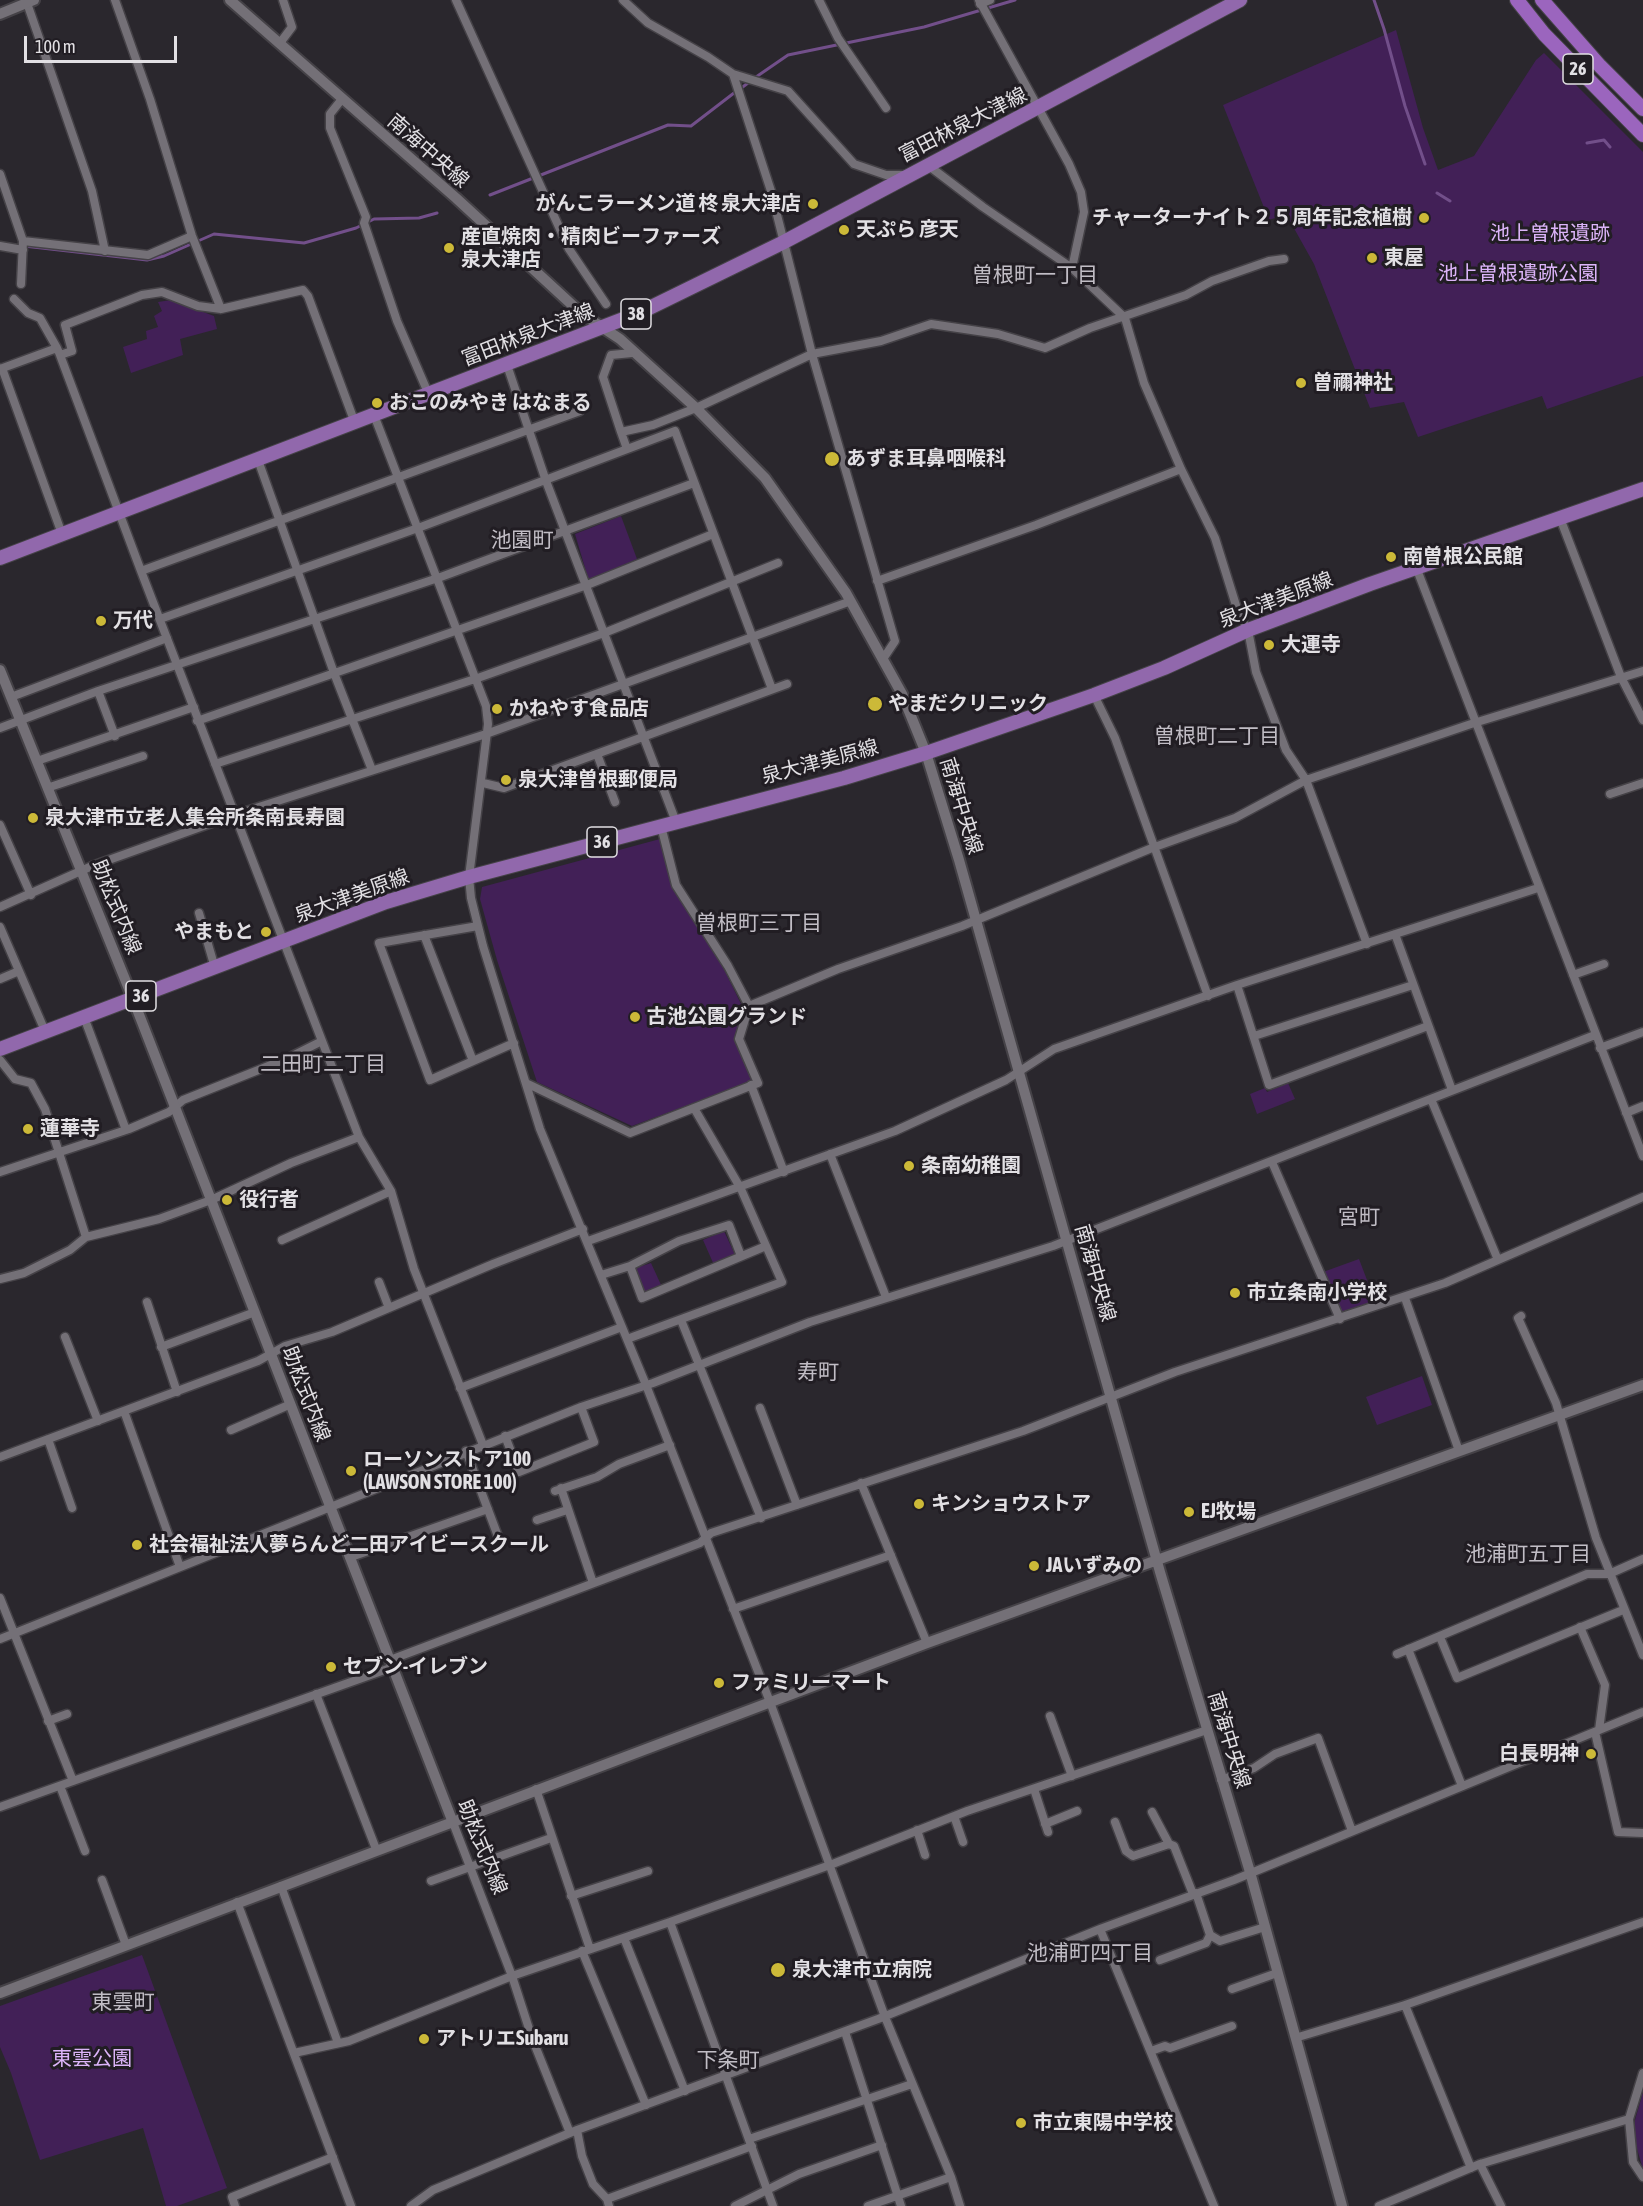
<!DOCTYPE html>
<meta charset="utf-8">
<style>
body{margin:0}
#map{position:relative;width:1643px;height:2206px;overflow:hidden;background:#2a272d;font-family:"Asap Condensed",sans-serif}
canvas{display:block}
.scale{position:absolute;left:24px;top:36px;width:153px;height:27px;box-sizing:border-box;border:3px solid #e2e0e4;border-top:0;padding-left:8px;font-size:18px;line-height:21px;white-space:nowrap;color:#e2e0e4;-webkit-text-stroke:4px #211d23;paint-order:stroke}
</style>
<div id="map">
<canvas width="1643" height="2206"></canvas>
<div class="scale">100 m</div>
</div>
<script>
const c = document.querySelector('canvas').getContext('2d');
c.lineJoin = 'round';
function paint(path, color) { c.fillStyle = color; c.fill(path, 'evenodd'); }
const poly = rows => new Path2D(rows.map(r => 'M' + r).join(''));
function stroke(path, color, width, dash) { c.strokeStyle = color; c.lineWidth = width; c.lineCap = dash ? 'butt' : 'round'; c.setLineDash(dash || []); c.stroke(path); }
function label(font, color, halo, rows, align = 'center') {
  c.font = font + ' "Asap Condensed","Noto Sans JP",sans-serif'; c.lineWidth = 6; c.setLineDash([]); c.textBaseline = 'middle'; c.strokeStyle = halo; c.fillStyle = color; for (const [text, x, y, turn = 0] of rows) {
    c.save(); c.translate(x, y); c.rotate((+turn || 0) * Math.PI / 180); c.textAlign = isNaN(turn) ? turn : align; if (halo) c.strokeText(text, 0, 0); c.fillText(text, 0, 0); c.restore();
  }
}
paint(poly([
 [1396,30,1423,128,1438,170,1474,156,1536,60,1544,53,1643,152,1643,376,1547,409,1542,396,1418,437,1404,402,1370,408,1314,264,1286,214,1269,220,1223,105],
 [171,300,214,316,217,329,180,339,183,355,131,373,123,347,147,339,146,331,158,327,154,316,162,311,158,302],
 [621,516,637,559,594,578,588,578,575,534],
 [660,839,673,887,721,963,741,1004,742,1012,735,1038,751,1079,750,1082,632,1126,537,1082,497,960,480,899,482,887],
 [1288,1083,1295,1099,1257,1114,1250,1094,1265,1088,1267,1092],
 [724,1231,736,1257,714,1265,703,1240],
 [1359,1259,1375,1301,1340,1312,1323,1272],
 [651,1263,662,1287,642,1294,633,1269],
 [1422,1376,1432,1405,1377,1425,1366,1397],
 [142,1955,227,2188,177,2206,166,2206,143,2128,40,2160,11,2073,0,2047,0,2006],
 [1643,2092,1643,2169,1635,2142,1635,2120]
]), '#422057');
stroke(poly([
 [1374,0,1384,29,1405,106,1425,164],
 [756,77,788,55,924,27,1015,0],
 [740,89,748,83],
 [1587,143,1604,140,1610,147],
 [1437,193,1450,201],
 [490,195,668,125,691,126,734,93],
 [24,246,147,260,164,256,214,234,304,243,356,228,374,219,419,218,437,213]
]), '#724f8a', 3);
const minor = poly([
 [115,0,150,99,192,236,221,309],
 [456,0,569,249,606,304],
 [623,0,648,23,708,57,733,74,788,91,854,164,886,175,904,175],
 [819,0,838,38,886,108],
 [979,0,1069,164,1081,192,1084,212,1072,268],
 [27,3,92,191,105,251],
 [980,4,990,0],
 [280,43,292,27,283,0],
 [733,74,771,191,812,354,895,641,883,659],
 [342,99,330,114,330,128,366,217,364,223,397,321,429,395],
 [929,166,983,207,1072,268,1125,318,1144,383,1181,469,1215,538,1239,615,1248,630,1256,672,1286,750,1306,780,1367,944],
 [0,174,23,241,21,284],
 [23,241,148,255,192,236],
 [0,246,23,250],
 [14,299,28,313,40,318,57,348],
 [632,353,611,355,603,377,621,432,653,425,696,408,812,354,881,341,931,324,998,334,1045,348,1090,328,1186,295,1212,281,1269,261,1284,259],
 [507,365,546,481,676,822],
 [2,368,62,534],
 [0,369,57,348,60,355],
 [374,415,486,706,488,724,469,877,471,898,483,946,540,1129,646,1385,770,1702,885,2017,951,2177,960,2206],
 [355,423,308,296,303,290,221,309,198,306,162,292,142,295,65,325,72,351,60,355,141,571,359,1137,391,1191,414,1269,483,1445],
 [621,432,627,449],
 [258,460,334,673,372,770],
 [1560,518,1621,677,1643,720],
 [1416,567,1643,1156],
 [141,571,580,411],
 [877,581,1036,525,1181,469],
 [160,619,418,528,675,431,772,689],
 [98,691,115,736],
 [1094,695,1115,738,1208,996],
 [11,697,167,638],
 [197,721,587,585,713,534],
 [0,728,98,691,438,578,694,483],
 [597,754,615,802],
 [37,761,194,707],
 [215,764,475,679,604,633,778,563],
 [483,783,504,788,787,684],
 [47,788,143,756],
 [1610,794,1643,783],
 [0,825,31,895],
 [661,826,676,885,728,966,749,1006,838,969,962,926,1152,848,1235,818,1306,780,1474,723,1643,671],
 [0,907,92,866,234,815,486,734,851,601],
 [199,913,215,968],
 [478,926,379,943,430,1080,514,1043],
 [0,927,45,1031],
 [1395,934,1452,1090],
 [424,935,473,1061],
 [1573,975,1604,964],
 [0,979,19,971],
 [1237,985,1269,1085,1428,1026],
 [84,1017,126,1130],
 [1254,1036,1413,985],
 [1600,1048,1643,1032],
 [0,1060,15,1079,31,1083,45,1109,86,1237],
 [526,1083,630,1133,758,1083,739,1039,749,1006],
 [751,1085,784,1172],
 [1431,1099,1498,1260],
 [1626,1113,1643,1106],
 [830,1154,886,1297],
 [1272,1162,1340,1319],
 [0,1172,129,1129,169,1112,183,1100,286,1059,322,1041],
 [282,1240,391,1191],
 [588,1241,895,1131,1006,1080,1054,1049,1237,985,1538,888],
 [630,1266,679,1241,729,1225,741,1256],
 [601,1275,630,1266,642,1298,766,1246],
 [0,1279,24,1273,70,1250,86,1237,159,1219,211,1200,291,1163,359,1137],
 [379,1282,389,1308],
 [1405,1298,1459,1451],
 [147,1302,177,1392],
 [1521,1316,1518,1318,1556,1403,1596,1538,1643,1655],
 [681,1320,761,1518],
 [65,1337,98,1421],
 [627,1339,782,1282,741,1189,694,1108],
 [161,1347,255,1312],
 [460,1388,622,1327],
 [760,1408,797,1505],
 [124,1411,180,1567],
 [231,1430,291,1404],
 [505,1436,519,1472,594,1442,581,1407],
 [48,1439,72,1508],
 [466,1451,499,1539],
 [0,1457,258,1361,285,1346,332,1332,493,1264,583,1229],
 [861,1483,927,1643],
 [561,1488,593,1583],
 [555,1491,597,1477,619,1464,670,1445],
 [537,1520,567,1510],
 [351,1557,488,1509],
 [0,1598,73,1781],
 [733,1609,891,1555],
 [1580,1627,1605,1685,1599,1730],
 [1440,1637,1457,1678,1623,1610],
 [0,1639,581,1407,653,1383,810,1322,1053,1246,1595,1035],
 [1408,1649,1462,1786],
 [1397,1654,1587,1574,1609,1574,1643,1559],
 [390,1660,700,1543,711,1533,1023,1431,1175,1372,1445,1283,1643,1197],
 [316,1694,376,1849],
 [1050,1716,1072,1776],
 [48,1721,67,1714],
 [1595,1732,1618,1832,1643,1833],
 [1221,1780,1254,1768,1275,1754,1318,1738,1352,1831],
 [60,1786,85,1851],
 [536,1789,590,1949],
 [1034,1789,1048,1832],
 [0,1807,393,1667],
 [1152,1812,1169,1844],
 [954,1816,963,1842],
 [452,1820,512,1976,532,2038,570,2133],
 [1115,1822,1126,1851,1133,1856,1169,1844,1174,1846,1193,1894],
 [1045,1824,1077,1811],
 [917,1830,925,1855],
 [102,1880,126,1945],
 [431,1881,551,1838],
 [281,1886,338,2043],
 [1196,1893,1210,1935],
 [571,1896,648,1871],
 [237,1902,351,2206],
 [670,1922,830,1865,967,1811,1207,1730],
 [1100,1929,1214,2206],
 [624,1938,685,2091],
 [582,1951,646,2105],
 [1160,1960,1206,1943,1210,1935,1220,1941,1265,1927],
 [1232,1989,1277,1973],
 [1405,2005,1471,2168],
 [845,2032,901,2206],
 [1295,2038,1405,2005,1643,1922],
 [1151,2051,1165,2046,1170,2048,1232,2026],
 [294,2053,349,2041,512,1976,670,1922,773,2206],
 [1643,2073,1629,2119,1633,2162,1643,2177],
 [577,2130,582,2156,593,2184,607,2199,609,2206],
 [749,2139,912,2084],
 [1480,2164,1501,2206],
 [607,2199,752,2146],
 [235,2206,232,2197,333,2157],
 [411,2206,433,2190,577,2130,878,2019,1100,1929,1234,1880,1643,1712],
 [735,2206,799,2174,882,2145],
 [868,2206,951,2177],
 [1379,2206,1480,2164,1629,2119]
]);
const tertiary = poly([
 [230,0,456,198,582,314,620,339,696,408,765,478,846,593,902,694,926,753,959,860,1160,1572,1250,1872,1342,2206],
 [0,14,34,0],
 [0,670,133,999,452,1820],
 [0,1993,927,1643,1643,1385]
]);
const primary = poly([
 [0,558,639,313,782,243,1240,0],
 [0,1049,386,902,469,877,844,778,926,753,1094,695,1164,668,1248,630,1370,584,1643,489]
]);
const trunk = poly([
 [1517,0,1544,34,1643,135],
 [1542,0,1600,66,1643,109]
]);
stroke(minor, '#454247', 11);
stroke(tertiary, '#454247', 14);
stroke(primary, '#454247', 16);
stroke(trunk, '#454247', 16);
stroke(minor, '#747077', 8);
stroke(tertiary, '#747077', 10);
stroke(primary, '#9168ac', 14);
stroke(trunk, '#9b65be', 14);
for (const [x, y, r, color] of [
 [813,204,6,"#ccb938"],
 [1424,218,6,"#ccb938"],
 [844,230,6,"#ccb938"],
 [449,248,6,"#ccb938"],
 [1372,258,6,"#ccb938"],
 [1301,383,6,"#ccb938"],
 [377,403,6,"#ccb938"],
 [832,459,8,"#ccb938"],
 [1391,557,6,"#ccb938"],
 [101,621,6,"#ccb938"],
 [1269,645,6,"#ccb938"],
 [875,704,8,"#ccb938"],
 [497,709,6,"#ccb938"],
 [506,780,6,"#ccb938"],
 [33,818,6,"#ccb938"],
 [266,932,6,"#ccb938"],
 [635,1017,6,"#ccb938"],
 [28,1129,6,"#ccb938"],
 [909,1166,6,"#ccb938"],
 [227,1200,6,"#ccb938"],
 [1235,1293,6,"#ccb938"],
 [351,1471,6,"#ccb938"],
 [919,1504,6,"#ccb938"],
 [1189,1512,6,"#ccb938"],
 [137,1545,6,"#ccb938"],
 [1034,1566,6,"#ccb938"],
 [331,1667,6,"#ccb938"],
 [719,1683,6,"#ccb938"],
 [1591,1754,6,"#ccb938"],
 [778,1970,8,"#ccb938"],
 [424,2039,6,"#ccb938"],
 [1021,2123,6,"#ccb938"]
]) { const dot = new Path2D(); dot.arc(x, y, r, 0, 2 * Math.PI); c.fillStyle = color; c.fill(dot); stroke(dot, '#211d23', 2); }
for (const [x, y, w] of [
 [1578,69,30],
 [636,314,30],
 [602,842,30],
 [141,996,30]
]) { const box = new Path2D(); box.roundRect(x - w / 2, y - 15, w, 30, 4.5); c.fillStyle = '#211d23'; c.fill(box); stroke(box, '#e2e0e4', 1.5); }
label('bold 18px', '#e2e0e4', null, [
 ["26",1578,69],
 ["38",636,314],
 ["36",602,842],
 ["36",141,996]
]);
label('20px', '#e2e0e4', '#211d23', [
 ["富田林泉大津線",963,125,-27],
 ["南海中央線",428,151,41],
 ["富田林泉大津線",528,335,-21],
 ["泉大津美原線",1276,600,-21],
 ["泉大津美原線",820,762,-15],
 ["南海中央線",961,806,73],
 ["泉大津美原線",352,896,-20],
 ["助松式内線",116,907,68],
 ["南海中央線",1095,1273,74],
 ["助松式内線",306,1394,69],
 ["南海中央線",1229,1740,73],
 ["助松式内線",482,1847,68]
]);
label('bold 20px', '#e2e0e4', '#211d23', [
 ["がんこラーメン道 柊 泉大津店",801,204,"right"],
 ["チャーターナイト２５周年記念植樹",1412,218,"right"],
 ["天ぷら 彦天",856,230],
 ["産直焼肉・精肉ビーファーズ",461,237],
 ["泉大津店",461,260],
 ["東屋",1384,258],
 ["曽禰神社",1313,383],
 ["おこのみやき はなまる",389,403],
 ["あずま耳鼻咽喉科",846,459],
 ["南曽根公民館",1403,557],
 ["万代",113,621],
 ["大運寺",1281,645],
 ["やまだクリニック",888,704],
 ["かねやす食品店",509,709],
 ["泉大津曽根郵便局",518,780],
 ["泉大津市立老人集会所条南長寿園",45,818],
 ["やまもと",254,932,"right"],
 ["古池公園グランド",647,1017],
 ["蓮華寺",40,1129],
 ["条南幼稚園",921,1166],
 ["役行者",239,1200],
 ["市立条南小学校",1247,1293],
 ["ローソンストア100",363,1460],
 ["(LAWSON STORE 100)",363,1483],
 ["キンショウストア",931,1504],
 ["EJ牧場",1201,1512],
 ["社会福祉法人夢らんど二田アイビースクール",149,1545],
 ["JAいずみの",1046,1566],
 ["セブン-イレブン",343,1667],
 ["ファミリーマート",731,1683],
 ["白長明神",1579,1754,"right"],
 ["泉大津市立病院",792,1970],
 ["アトリエSubaru",436,2039],
 ["市立東陽中学校",1033,2123]
], 'left');
label('20px', '#dcb4f9', '#211d23', [
 ["池上曽根遺跡",1550,234],
 ["池上曽根遺跡公園",1518,274],
 ["東雲公園",92,2059]
]);
label('21px', '#c1bdc5', '#211d23', [
 ["曽根町一丁目",1035,275],
 ["池園町",522,540],
 ["曽根町二丁目",1217,736],
 ["曽根町三丁目",759,923],
 ["二田町二丁目",323,1064],
 ["宮町",1359,1217],
 ["寿町",818,1372],
 ["池浦町五丁目",1528,1554],
 ["池浦町四丁目",1090,1953],
 ["東雲町",123,2002],
 ["下条町",728,2060]
]);
</script>
